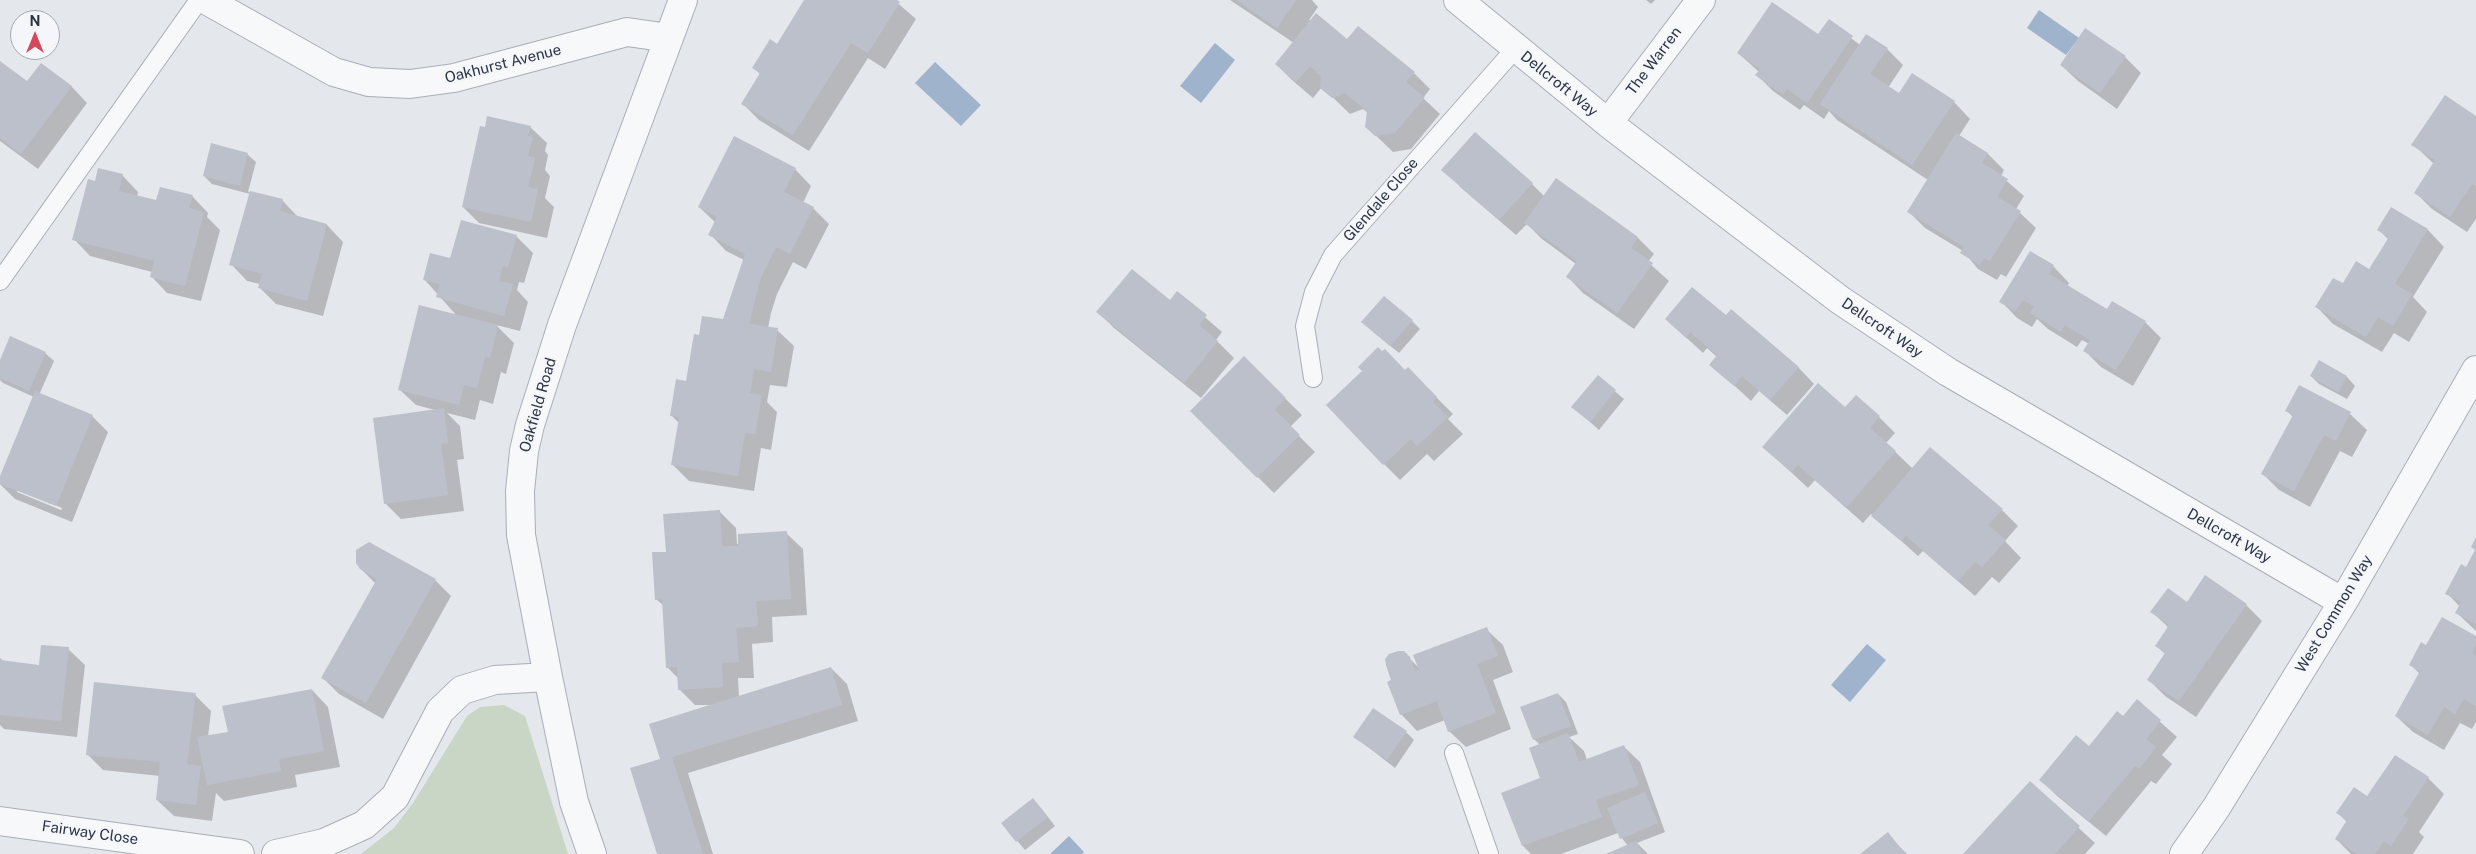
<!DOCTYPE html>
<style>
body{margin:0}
#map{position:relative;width:2476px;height:854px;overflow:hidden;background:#e4e7ec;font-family:"Public Sans",sans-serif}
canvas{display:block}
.north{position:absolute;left:10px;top:10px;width:50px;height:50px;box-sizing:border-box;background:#f4f6f9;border:1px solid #a4a8b1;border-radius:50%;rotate:0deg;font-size:14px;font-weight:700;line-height:20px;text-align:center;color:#2b3445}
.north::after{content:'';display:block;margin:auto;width:18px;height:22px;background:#d1495b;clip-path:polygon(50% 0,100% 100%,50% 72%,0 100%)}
</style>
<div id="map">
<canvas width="2476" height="854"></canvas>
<div class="north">N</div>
</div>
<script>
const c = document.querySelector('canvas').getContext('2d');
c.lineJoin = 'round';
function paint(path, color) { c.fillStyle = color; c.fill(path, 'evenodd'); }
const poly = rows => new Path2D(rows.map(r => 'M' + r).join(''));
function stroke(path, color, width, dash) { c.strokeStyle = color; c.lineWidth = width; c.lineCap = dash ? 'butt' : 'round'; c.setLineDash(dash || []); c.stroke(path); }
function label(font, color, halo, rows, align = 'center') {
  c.font = font + ' "Public Sans",sans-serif'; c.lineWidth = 4; c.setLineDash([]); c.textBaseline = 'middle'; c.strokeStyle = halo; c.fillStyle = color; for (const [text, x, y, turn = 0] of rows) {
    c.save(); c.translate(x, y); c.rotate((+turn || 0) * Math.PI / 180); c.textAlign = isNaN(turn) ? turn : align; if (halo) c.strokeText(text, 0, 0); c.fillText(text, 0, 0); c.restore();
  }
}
paint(poly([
 [504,705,525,716,568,854,361,854,394,828,413,803,467,716,480,707]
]), '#c9d6c5');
paint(poly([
 [2039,10,2079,38,2066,55,2027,28],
 [1215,43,1235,60,1201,103,1180,86],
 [935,62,981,105,961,126,915,83],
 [1867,644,1886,660,1850,702,1831,685],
 [1069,836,1084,852,1082,854,1050,854]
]), '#9fb4cc');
paint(poly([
 [806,0,894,0,916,19,885,69,868,58,809,151,759,120,743,104,761,75,754,68,778,45],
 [1230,0,1312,0,1318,7,1309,20,1414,73,1430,89,1423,98,1440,114,1411,149,1393,152,1366,126,1368,113,1363,109,1350,114,1322,87,1313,98,1292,80,1276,64,1294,43],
 [1646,0,1655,0,1651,4],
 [1829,21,1860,45,1887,49,1903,65,1888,88,1900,95,1954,102,1970,119,1959,136,1988,154,2004,170,2001,176,2024,196,2016,209,2036,228,2006,277,2001,274,1997,280,1978,269,1963,251,1925,228,1909,212,1928,180,1837,120,1829,111,1824,119,1804,105,1800,110,1773,91,1757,75,1759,72,1738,53,1819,35],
 [2125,57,2141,73,2117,109,2078,81,2061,65],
 [0,63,28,83,71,86,87,103,38,169,0,141],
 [2476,117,2476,219,2467,232,2432,209,2415,192,2434,164,2413,144],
 [530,127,547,143,545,151,548,155,545,170,550,176,545,198,554,207,547,238,479,223,463,207],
 [247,154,256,162,248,192,282,200,298,217,327,225,343,242,323,316,276,304,259,287,260,284,247,281,231,264,250,194,212,184,204,176],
 [795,169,811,186,803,203,813,208,829,224,806,269,793,262,777,294,771,313,768,328,777,330,794,346,787,387,770,385,767,402,777,412,771,450,761,448,754,491,689,481,673,465,679,423,671,415,687,382,700,336,724,321,744,260,726,251,710,234,716,223,699,207],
 [122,175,138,192,137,197,157,202,192,196,208,213,207,217,220,230,201,301,167,293,151,276,152,272,90,256,74,239,95,183],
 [1556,180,1638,238,1654,254,1648,262,1669,281,1634,329,1583,293,1567,276,1576,264,1542,239,1527,224,1516,235,1459,186,1532,184,1544,196],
 [2391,209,2428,230,2444,247,2413,297,2427,312,2409,342,2394,333,2382,352,2333,324,2317,307,2343,285,2370,270,2388,239,2379,230],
 [516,236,533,253,524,283,519,282,517,290,528,302,520,331,496,325,514,343,506,374,501,372,493,404,480,400,475,420,447,413,460,426,464,459,457,460,464,511,401,519,385,503,435,410,416,405,399,389,457,316,424,279,451,260],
 [2031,253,2053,266,2069,283,2067,287,2107,311,2145,322,2161,338,2133,386,2101,367,2085,351,2089,344,2082,340,2077,347,2048,329,2037,319,2032,327,2017,318,2001,301],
 [1177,293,1222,332,1216,340,1234,358,1201,398,1114,328,1098,312,1170,301],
 [1726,317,1798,367,1814,384,1787,415,1759,391,1751,401,1711,364,1717,357,1707,348,1703,353,1666,319],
 [1412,321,1420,329,1399,353,1371,330],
 [45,353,54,361,39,395,92,416,108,432,72,522,15,499,0,484,34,397,3,383,0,380,0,363],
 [17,489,62,508,61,510,17,492],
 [1244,358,1302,415,1290,427,1315,452,1274,493,1191,411],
 [2319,362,2347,377,2355,386,2347,399,2319,384,2311,376],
 [1408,369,1453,414,1448,419,1463,434,1434,461,1427,454,1400,480,1384,464,1405,371],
 [1598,377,1624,399,1599,430,1573,407],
 [2300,387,2350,414,2367,430,2352,457,2340,451,2310,507,2279,490,2263,474,2293,417,2287,411],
 [1845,408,1879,417,1895,433,1886,443,1913,469,2002,510,2018,526,2005,541,2021,558,1999,583,1992,577,1975,596,1923,551,1918,556,1871,514,1863,523,1815,480,1808,488,1764,447],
 [720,512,736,528,737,544,786,533,803,549,807,615,772,617,773,642,752,644,754,678,738,678,739,697,831,668,847,684,858,721,688,773,713,854,658,854,662,760,711,705,695,705,679,689,679,679,667,667,664,606,656,599,667,553],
 [357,551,435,580,451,596,383,719,339,694,323,678,375,583,361,569,356,557],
 [2476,551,2476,631,2457,613,2460,607,2447,593,2467,568],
 [2187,603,2246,605,2262,621,2196,717,2165,696,2149,680,2166,655,2157,646,2169,628,2152,612],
 [1486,629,1503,645,1513,672,1493,680,1511,729,1466,747,1449,731,1445,720,1417,731,1401,714,1393,681,1404,653,1420,669],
 [2476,638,2476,722,2472,729,2460,723,2444,750,2413,732,2396,716,2420,674,2410,664],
 [68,649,85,665,77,737,4,729,0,725,0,658,4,662,40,666],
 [312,690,328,707,340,767,295,775,297,787,224,801,216,793,212,821,174,816,157,800,160,776,103,770,87,754,195,695,211,711,208,737,229,733],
 [1558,694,1566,702,1578,734,1569,737,1584,751,1587,760,1623,746,1640,762,1665,832,1637,843,1648,854,1609,854,1628,846,1618,833,1561,854,1531,854,1523,846,1542,779,1540,745,1534,739],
 [2137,701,2177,737,2162,755,2172,764,2156,784,2151,781,2106,836,2057,796,2041,780,2089,748,2123,718],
 [1406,732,1414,740,1395,768,1355,737],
 [2428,778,2444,794,2419,832,2424,837,2413,854,2351,854,2336,839,2347,822,2338,813,2367,798],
 [2030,783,2095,843,2085,854,1965,854],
 [1041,808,1055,826,1025,850,1003,824],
 [1887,834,1907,854,1862,854]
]), '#0003');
paint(poly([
 [804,0,897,0,900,2,868,53,851,43,793,135,741,104,760,73,752,68,770,39,777,44],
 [1236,0,1296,0,1277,28],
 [1772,2,1818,34,1829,19,1853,36,1807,103,1787,89,1783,95,1755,75,1760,69,1737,53],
 [1316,13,1347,39,1358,26,1415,72,1406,82,1425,97,1395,133,1375,136,1365,127,1367,111,1345,93,1332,98,1320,88,1321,76,1310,66,1296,82,1275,64],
 [2085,28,2126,56,2100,93,2060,65],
 [1866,34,1888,48,1870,74,1899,93,1912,73,1955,101,1912,165,1820,104],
 [0,61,27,81,41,63,72,86,21,154,0,138],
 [2445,95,2476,116,2476,186,2472,184,2450,217,2414,193,2435,160,2411,145],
 [487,116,531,126,528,136,533,137,528,156,535,158,528,187,538,189,531,222,462,207,480,126,485,127],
 [1475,132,1533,183,1499,220,1441,170],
 [1956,133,1988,153,1982,163,2008,179,1997,197,2021,211,1990,261,1984,258,1980,265,1960,253,1964,247,1907,212],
 [734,136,796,168,784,192,814,207,790,254,776,247,761,278,756,296,749,324,778,328,771,372,754,369,750,393,762,395,755,434,745,433,738,476,671,465,679,417,670,416,676,379,686,381,694,334,699,335,702,316,723,319,745,254,708,235,717,217,698,207],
 [211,143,248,153,240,186,203,176],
 [98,168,123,174,119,191,156,200,160,187,193,195,189,208,204,212,185,286,150,277,154,261,72,240,88,179,95,181],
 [1556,178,1638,237,1631,248,1653,263,1617,313,1566,277,1577,261,1524,223],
 [250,191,283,199,280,211,327,224,307,301,258,288,262,274,229,265],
 [2391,207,2428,229,2395,284,2412,294,2393,326,2378,317,2366,337,2315,307,2333,278,2343,283,2356,261,2369,269,2389,237,2377,230],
 [461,220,517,235,508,267,503,266,499,281,513,284,504,316,436,297,440,284,423,280,430,253,450,258],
 [2030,251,2054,265,2049,274,2107,309,2112,301,2146,321,2116,370,2083,351,2090,340,2065,325,2061,332,2030,313,2034,306,2023,300,2015,311,1999,302],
 [1132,269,1170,300,1177,291,1207,315,1199,325,1218,341,1184,383,1096,312],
 [1692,287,1726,315,1731,309,1799,367,1770,400,1742,376,1734,386,1709,365,1717,355,1690,332,1686,338,1665,319],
 [1384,296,1413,320,1390,346,1361,322],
 [419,305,498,325,490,358,485,357,477,388,464,385,459,405,398,390],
 [10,336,46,352,29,391,0,378,0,360],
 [1378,347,1382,351,1385,349,1405,370,1408,367,1437,397,1433,402,1448,417,1417,446,1411,439,1383,465,1326,405,1362,371,1358,367],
 [1244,356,1286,398,1275,410,1300,435,1257,478,1190,411],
 [2319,360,2347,376,2338,392,2310,376],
 [1598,375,1616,390,1590,422,1571,407],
 [1818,383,1845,407,1856,395,1880,416,1870,428,1896,451,1846,508,1798,465,1791,472,1762,447],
 [2299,385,2351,412,2336,441,2324,435,2294,491,2261,474,2293,415,2285,411],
 [35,391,93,415,56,506,0,484,0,476],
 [444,408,448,443,441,444,448,495,384,504,373,418],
 [1930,447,2003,509,1988,525,2006,540,1982,567,1975,562,1958,581,1906,536,1901,541,1871,516],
 [720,510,722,546,738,546,738,534,787,531,791,599,756,601,758,626,736,628,739,662,722,663,723,687,678,690,677,667,666,668,662,599,655,600,652,552,666,552,663,514],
 [2476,537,2476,624,2455,613,2461,602,2445,594,2461,564,2466,567,2475,550,2471,547],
 [369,542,436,579,366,703,321,678,377,579,360,569,356,563,356,550],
 [2205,575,2247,604,2179,701,2147,680,2165,653,2155,646,2169,625,2150,612,2168,588,2187,602],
 [2442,617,2476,636,2476,645,2472,653,2476,656,2476,706,2464,699,2455,714,2444,707,2428,735,2395,716,2420,671,2409,665,2421,642,2426,645],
 [1487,627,1498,656,1477,664,1496,713,1448,732,1437,701,1400,715,1387,682,1391,680,1386,665,1385,659,1389,654,1398,651,1404,651,1410,657,1415,671,1419,670,1413,655],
 [41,645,69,647,61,721,0,715,0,660,39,665],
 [831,667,842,705,672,757,703,854,657,854,630,768,660,759,649,724],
 [94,682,196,693,187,764,201,766,196,805,156,800,160,762,86,755],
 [312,689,324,751,279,759,281,771,207,785,197,737,228,732,222,706],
 [1558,693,1571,726,1533,740,1520,707],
 [2137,699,2161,720,2146,739,2156,747,2139,769,2135,766,2089,821,2039,780,2076,735,2089,746,2117,711,2123,716],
 [1373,708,1407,731,1387,760,1353,737],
 [1568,733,1579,762,1624,745,1639,785,1596,800,1602,817,1522,846,1501,793,1540,778,1529,748],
 [2395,755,2429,777,2403,816,2409,819,2391,846,2384,841,2375,854,2357,854,2335,839,2347,820,2336,813,2354,787,2367,796],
 [2030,781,2080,826,2055,854,1963,854],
 [1645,792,1658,823,1620,839,1607,808],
 [1033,798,1048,817,1016,842,1001,823],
 [1888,832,1905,854,1860,854],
 [1636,841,1642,854,1606,854]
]), '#bbc0ca');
const lane = poly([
 [0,281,199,0],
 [1313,378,1305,326,1314,292,1333,255,1515,49],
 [1454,753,1489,854]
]);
const street = poly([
 [206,0,334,72,369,82,410,84,454,78,627,32,669,38],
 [1458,0,1608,123,1840,300,1948,372,2343,602],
 [1608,123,1701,0],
 [0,821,240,854],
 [276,854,324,843,364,825,395,797,440,711,462,690,495,680,548,677],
 [592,854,574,802,548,677,521,535,520,491,524,451,530,425,562,325,683,0],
 [2184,854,2216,808,2343,602,2476,370]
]);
stroke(lane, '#a9aeb7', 20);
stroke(street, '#a9aeb7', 30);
stroke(lane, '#f7f8fa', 18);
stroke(street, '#f7f8fa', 28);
label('15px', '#2b3445', '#f4f6f9', [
 ["The Warren",1654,61,-53],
 ["Oakhurst Avenue",503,64,-14],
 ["Dellcroft Way",1559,84,39],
 ["Glendale Close",1381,200,-49],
 ["Dellcroft Way",1882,328,34],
 ["Oakfield Road",538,405,-74],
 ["Dellcroft Way",2229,536,30],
 ["West Common Way",2334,614,-59],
 ["Fairway Close",90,833,8]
]);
</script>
